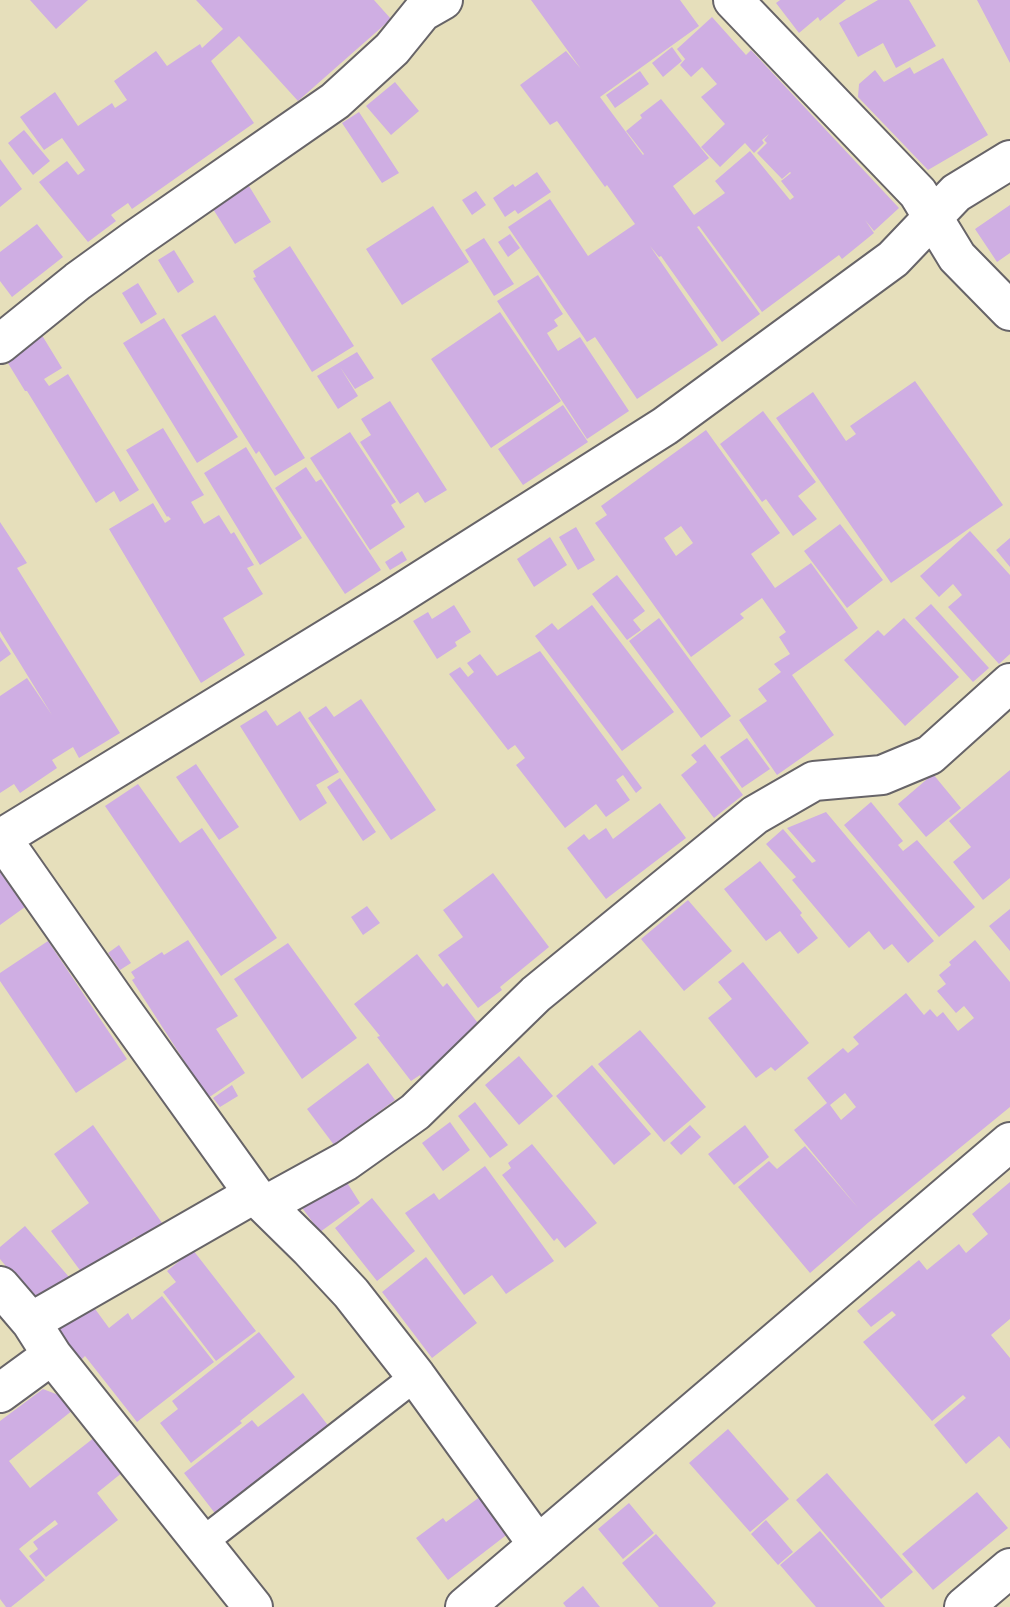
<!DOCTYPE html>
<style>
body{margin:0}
canvas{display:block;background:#e6dfbb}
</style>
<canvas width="1010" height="1607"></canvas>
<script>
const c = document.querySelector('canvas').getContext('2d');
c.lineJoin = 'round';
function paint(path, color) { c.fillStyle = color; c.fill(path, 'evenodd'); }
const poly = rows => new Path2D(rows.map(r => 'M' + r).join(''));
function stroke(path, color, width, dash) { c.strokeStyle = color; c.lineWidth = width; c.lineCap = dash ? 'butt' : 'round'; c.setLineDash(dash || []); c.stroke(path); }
paint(poly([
 [30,0,88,0,56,29],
 [196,0,374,0,391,19,298,101,239,36,211,61,254,123,132,209,128,203,111,215,116,221,88,242,39,182,67,161,78,175,85,170,62,138,44,150,20,117,55,92,78,126,112,103,115,108,127,100,114,81,156,51,167,66,200,44,202,48,223,29],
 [531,0,680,0,699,26,600,97,643,155,644,154,626,131,642,118,640,115,661,99,709,158,673,186,694,215,725,193,715,181,750,151,790,200,794,197,781,181,791,173,790,172,782,179,757,153,767,143,764,140,769,134,762,140,764,143,754,153,745,143,720,167,701,147,725,124,701,97,717,84,702,67,691,77,680,65,686,58,685,59,677,49,712,17,746,55,751,50,899,208,874,231,865,220,874,233,842,259,839,255,762,312,699,226,697,227,760,314,722,342,661,256,659,257,650,246,718,345,637,399,595,337,587,342,508,227,550,199,588,256,635,224,607,185,605,187,557,121,550,125,520,85,566,51,581,69],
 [780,0,846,0,820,21,818,17,799,33,776,3],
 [878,0,909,0,936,46,896,68,883,43,858,57,839,23],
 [977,0,1010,0,1010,63],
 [672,47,682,61,663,77,652,63],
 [943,58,988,135,928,170,858,97,859,84,875,70,884,82,910,67,914,74],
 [640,71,649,84,615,108,606,95],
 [395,82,419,111,391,135,366,106],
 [359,112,399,173,382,183,342,123],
 [24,130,50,161,33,175,8,143],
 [0,159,22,189,0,207],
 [537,172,551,192,518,214,515,210,505,217,493,198,513,184,515,187],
 [249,186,271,222,235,244,213,209],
 [476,191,486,205,472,215,462,200],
 [1010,205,1010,253,997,262,975,229],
 [433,206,469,262,402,305,366,249],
 [37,224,63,257,12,297,0,281,0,252],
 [510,234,520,248,508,257,498,242],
 [484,238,514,284,494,296,465,250],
 [290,246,354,346,312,372,253,278,256,277,253,271],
 [174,250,194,282,178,293,158,260],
 [538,275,563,314,554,320,558,326,547,333,558,351,580,337,629,411,587,439,497,301],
 [138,283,157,314,141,324,122,293],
 [500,312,561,401,491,448,431,359],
 [215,315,305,458,275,476,259,451,256,454,181,335],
 [164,318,238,437,197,463,123,343],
 [40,332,62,368,44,379,49,386,68,374,139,490,120,502,114,491,96,503,27,391,25,391,3,355],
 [357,352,374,378,355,389,340,367,358,396,338,409,317,376],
 [915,381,1003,505,891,583,776,418,813,392,846,441,856,434,850,426],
 [390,401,447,490,425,503,418,492,400,504,360,442,371,435,361,419],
 [563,405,588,442,523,485,498,449],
 [763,411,816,482,798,496,817,519,793,536,766,499,762,502,720,444],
 [163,428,204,495,191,502,204,524,219,515,231,534,234,532,254,565,247,568,263,594,223,618,245,655,201,683,109,529,153,503,165,523,171,519,168,516,167,517,126,450],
 [706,430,780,533,751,554,775,588,811,563,858,628,792,675,834,735,777,775,739,720,767,701,758,689,781,672,774,664,790,654,779,637,786,632,762,598,740,614,744,618,691,657,595,523,607,515,601,506],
 [681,526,693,543,676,556,664,538],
 [350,432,396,502,391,505,405,527,370,550,310,458],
 [246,447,302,538,260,565,204,473],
 [306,467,316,482,321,479,381,570,345,594,275,488],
 [0,522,27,563,17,568,120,733,79,758,73,747,52,760,57,768,20,793,14,784,0,793,0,696,27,678,52,715,0,631],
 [840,524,883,580,847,608,804,551],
 [576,527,595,560,578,570,559,537],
 [970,531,1010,575,1010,654,999,664,948,607,962,595,953,584,939,597,920,576],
 [550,537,567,565,534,587,517,559],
 [1010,538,1010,567,996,550],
 [402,551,407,560,390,570,385,562],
 [617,575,645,611,633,620,641,630,627,640,592,594],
 [931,604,989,668,973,682,915,618],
 [454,605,471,632,455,642,457,646,437,659,413,621,428,612,432,619],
 [592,605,674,712,622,751,535,636,552,623,558,630],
 [659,618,731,716,701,738,629,641],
 [904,618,959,677,905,726,844,660,878,630,884,636],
 [0,637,11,654,0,662],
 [540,651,642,788,636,793,623,775,616,780,630,800,606,817,596,804,565,828,516,765,525,758,515,745,508,750,449,674,460,667,468,677,474,672,467,663,480,654,497,676],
 [361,699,436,810,391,840,308,718,326,706,334,717],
 [266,710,277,726,300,711,339,772,316,785,327,803,300,821,240,726],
 [747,738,770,769,742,788,720,757],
 [705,744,743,795,714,818,681,775,697,762,691,755],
 [196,764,239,827,219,840,176,777],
 [1010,770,1010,878,983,900,953,862,971,847,949,821],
 [933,774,961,808,926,837,898,804],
 [340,778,376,832,363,841,327,787],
 [138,784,180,843,202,828,277,938,221,976,105,806],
 [871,802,903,841,898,845,903,851,917,840,975,907,939,937,844,825],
 [660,803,686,838,606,899,567,848,584,834,589,840,606,828,613,839],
 [826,812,934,941,908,963,892,944,884,950,869,931,849,948,792,880,796,877,766,844,783,829,812,863,816,861,787,828],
 [760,861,802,913,800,915,818,938,798,954,780,931,766,941,724,889],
 [0,872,25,907,0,925],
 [493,873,549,947,500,987,502,990,478,1008,438,955,463,937,443,910],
 [688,900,732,951,684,991,641,939],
 [367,906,380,923,363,935,351,917],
 [1010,909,1010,951,989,926],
 [188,940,238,1016,216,1029,245,1073,208,1098,132,980,135,978,131,972,162,952,164,955],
 [975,940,1010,982,1010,1107,869,1222,810,1273,738,1187,769,1161,777,1169,805,1146,859,1209,794,1130,827,1103,807,1078,843,1048,848,1053,859,1044,853,1037,906,993,924,1015,930,1009,937,1017,943,1012,958,1031,974,1018,964,1006,956,1013,937,991,946,984,939,975,951,965,949,962],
 [845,1093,856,1107,841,1120,830,1105],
 [48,941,127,1059,76,1093,0,981,0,973],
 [288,943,357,1038,302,1079,234,979],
 [119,945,131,963,120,970,108,953],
 [417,954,443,987,447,983,481,1027,476,1035,421,1078,420,1075,411,1081,377,1037,380,1036,354,1004],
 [743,962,809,1043,775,1071,771,1067,756,1078,708,1018,732,999,718,982],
 [640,1030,706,1107,664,1142,598,1064],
 [519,1056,553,1096,519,1125,485,1085],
 [368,1063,395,1100,334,1145,307,1109],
 [592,1065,651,1134,614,1165,556,1096],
 [232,1085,238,1096,220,1107,213,1098],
 [475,1102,508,1145,490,1158,458,1116],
 [450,1122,470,1150,443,1171,422,1143],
 [93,1125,167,1230,141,1244,135,1237,121,1247,123,1251,82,1273,51,1231,89,1203,54,1154],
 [690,1125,701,1137,681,1155,670,1143],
 [745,1125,769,1157,734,1185,708,1154],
 [532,1144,597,1223,565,1248,557,1238,554,1241,502,1175,511,1168,508,1163],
 [485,1166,554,1261,506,1294,492,1275,464,1295,405,1213,434,1193,439,1200],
 [346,1181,360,1203,320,1232,300,1205],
 [1010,1182,1010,1319,991,1335,1010,1358,1010,1449,999,1436,966,1464,934,1425,966,1398,963,1395,932,1421,863,1342,896,1315,892,1311,871,1327,857,1311,919,1260,927,1270,959,1244,966,1253,988,1234,972,1214],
 [372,1198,415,1251,377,1281,335,1228],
 [25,1226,69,1277,36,1303,0,1259,0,1247],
 [193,1250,256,1331,216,1361,163,1292,176,1282,167,1271],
 [426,1257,477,1323,432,1358,382,1292],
 [162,1296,214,1362,137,1422,85,1356,81,1360,56,1328,90,1302,109,1328,128,1313,132,1320],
 [259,1332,295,1377,240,1421,242,1423,191,1463,160,1423,178,1409,172,1401],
 [43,1389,61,1396,73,1410,9,1461,30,1488,95,1437,123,1472,97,1493,118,1520,46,1577,29,1556,38,1549,33,1542,58,1524,55,1520,19,1549,45,1580,11,1607,6,1607,0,1599,0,1421],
 [303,1393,330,1428,217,1516,184,1473,252,1420,258,1427],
 [728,1429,789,1499,750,1532,689,1463],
 [827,1473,913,1572,881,1599,796,1500],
 [977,1492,1008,1528,933,1590,902,1554],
 [481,1496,509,1533,448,1580,416,1538,443,1518,446,1522],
 [629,1503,654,1533,623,1559,598,1529],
 [766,1520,793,1552,778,1565,751,1534],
 [820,1531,885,1607,816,1607,780,1565],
 [656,1534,716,1603,712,1607,659,1607,622,1563],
 [583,1586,600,1607,566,1607,563,1603]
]), '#cfaee3');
const service = poly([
 [201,1543,416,1376]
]);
const minor = poly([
 [733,0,918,193,957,257,1010,311],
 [0,344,78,281,136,239,335,101,392,49,422,12,443,0],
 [0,836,117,1003,254,1194,310,1249,351,1293,416,1376,538,1545],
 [0,839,389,601,665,426,893,259,956,193,1010,160],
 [266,1205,346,1161,415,1112,536,994,755,815,814,781,882,775,930,755,1010,683],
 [0,1286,31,1322,52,1355,253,1607],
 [31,1322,254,1194],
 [0,1393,52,1355],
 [465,1607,1010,1142],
 [964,1607,1010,1568]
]);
stroke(service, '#676468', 32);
stroke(minor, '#676468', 42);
stroke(service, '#fff', 28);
stroke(minor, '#fff', 38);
</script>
